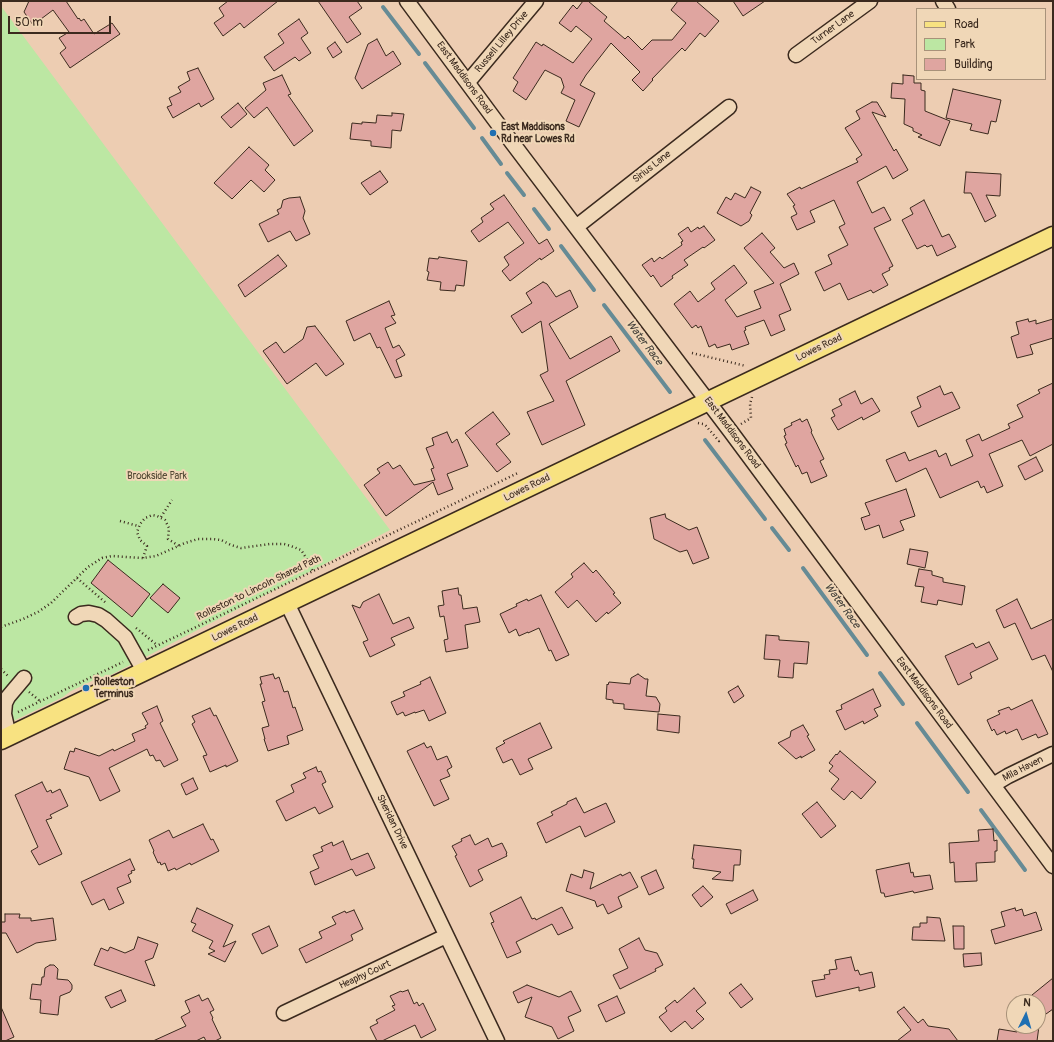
<!DOCTYPE html>
<style>
body{margin:0}
#map{position:relative;width:1054px;height:1042px;overflow:hidden;background:#edcdb2;font-family:Pangolin,sans-serif}
canvas{display:block}
.frame{position:absolute;inset:0;border:2px solid #3b2a1e;pointer-events:none}
.legend{position:absolute;left:916px;top:8px;width:130px;height:72px;box-sizing:border-box;background:#f0d7b7;border:1px solid #a8927a;margin:0;padding:5px 7px;list-style:none;font-size:12px;color:#3b2a1e}
.legend li{display:flex;align-items:center;gap:8px;height:20px}
.legend b{width:20px;border:1px solid #a8927a}
.north{position:absolute;left:1006px;top:994px;width:40px;height:40px;box-sizing:border-box;background:#f0d7b7;border:1px solid #a8927a;border-radius:50%;rotate:5deg;font-size:11px;font-weight:700;line-height:16px;text-align:center;color:#3b2a1e}
.north::after{content:'';display:block;margin:auto;width:14px;height:18px;background:#1f6fb2;clip-path:polygon(50% 0,100% 100%,50% 72%,0 100%)}
.scale{position:absolute;left:8px;top:16px;width:103px;height:18px;box-sizing:border-box;border:2px solid #3b2a1e;border-top:0;padding-left:5px;font-size:12px;line-height:14px;white-space:nowrap;color:#3b2a1e;-webkit-text-stroke:3px #f0d7b7;paint-order:stroke}
</style>
<div id="map">
<canvas width="1054" height="1042"></canvas>
<div class="frame"></div>
<ul class="legend">
<li><b style="height:5px;background:#f8e281"></b>Road</li>
<li><b style="height:11px;background:#bce7a3"></b>Park</li>
<li><b style="height:11px;background:#dfa5a0"></b>Building</li>
</ul>
<div class="north">N</div>
<div class="scale">50 m</div>
</div>
<script>
const c = document.querySelector('canvas').getContext('2d');
c.lineJoin = 'round';
function paint(path, color) { c.fillStyle = color; c.fill(path, 'evenodd'); }
const poly = rows => new Path2D(rows.map(r => 'M' + r).join(''));
function stroke(path, color, width, dash) { c.strokeStyle = color; c.lineWidth = width; c.lineCap = dash ? 'butt' : 'round'; c.setLineDash(dash || []); c.stroke(path); }
function label(font, color, halo, rows, align = 'center') {
  c.font = font + ' Pangolin,sans-serif'; c.lineWidth = 4; c.setLineDash([]); c.textBaseline = 'middle'; c.strokeStyle = halo; c.fillStyle = color; for (const [text, x, y, turn = 0] of rows) {
    c.save(); c.translate(x, y); c.rotate((+turn || 0) * Math.PI / 180); c.textAlign = isNaN(turn) ? turn : align; if (halo) c.strokeText(text, 0, 0); c.fillText(text, 0, 0); c.restore();
  }
}
paint(poly([
 [1,6,390,530,107,677,100,677,71,691,63,697,1,727]
]), '#bce7a3');
stroke(poly([
 [383,7,419,54],
 [425,63,474,128],
 [482,138,501,164],
 [507,173,524,195],
 [534,209,549,229],
 [561,246,594,290],
 [604,305,670,392],
 [705,440,765,519],
 [772,528,789,550],
 [803,568,867,655],
 [880,673,903,704],
 [917,723,968,792],
 [981,810,1025,870]
]), '#668b95', 4);
const building = poly([
 [29,1,66,1,78,19,79,18,81,21,84,19,94,34,112,23,120,34,70,68,60,53,66,48,59,38,69,32,53,10,33,25,24,12,29,1],
 [228,1,278,1,244,28,240,23,223,36,214,23,224,16,219,8,228,1],
 [318,1,357,1,362,8,349,17,361,34,347,43,318,1],
 [583,1,588,1,607,17,604,21,625,39,628,36,642,50,652,40,672,40,686,23,671,10,678,1,696,1,719,21,705,37,700,33,685,51,682,48,652,79,653,80,643,91,632,80,640,72,611,43,586,75,580,85,595,93,579,127,566,121,575,100,561,93,564,87,561,78,545,70,526,100,513,91,518,82,513,78,536,42,542,46,543,44,573,63,592,39,576,26,571,32,559,23,573,5,577,9,583,1],
 [733,1,765,1,743,16,733,1],
 [299,19,308,33,301,38,311,53,299,61,295,57,274,71,264,57,284,43,278,34,299,19],
 [377,39,386,56,393,51,401,64,362,89,355,78,368,44,377,39],
 [335,42,342,52,333,58,327,48,335,42],
 [198,68,214,99,201,107,199,103,173,118,167,107,172,105,169,98,181,92,178,87,190,80,187,72,198,68],
 [282,75,291,94,288,95,313,131,294,146,267,107,254,118,245,108,266,90,263,83,282,75],
 [903,75,914,76,914,83,921,83,921,90,925,91,925,111,950,121,940,146,918,137,922,135,913,131,913,128,904,124,905,99,891,98,892,83,903,84,903,75],
 [953,89,1001,100,996,122,991,121,988,134,970,130,972,124,946,118,953,89],
 [872,102,877,102,886,117,872,112,894,151,896,149,908,170,893,179,886,166,857,182,872,213,884,207,891,220,874,228,893,266,889,268,890,270,882,274,888,285,873,293,871,290,848,300,840,283,824,291,815,272,832,264,828,255,848,245,839,227,845,224,834,200,810,211,815,222,797,230,791,217,797,214,793,206,795,205,787,194,800,187,801,189,858,162,856,159,862,155,845,128,860,119,856,111,872,102],
 [238,103,247,114,231,128,221,117,238,103],
 [392,113,404,114,401,131,392,130,391,148,371,146,371,141,350,139,352,123,362,124,362,122,376,123,377,115,392,116,392,113],
 [249,147,269,165,265,170,275,180,264,192,251,180,232,199,214,183,249,147],
 [380,171,388,182,370,195,361,183,380,171],
 [966,172,1001,174,1000,196,986,195,996,216,985,222,971,193,964,193,966,172],
 [751,187,761,192,750,213,752,215,749,221,741,226,717,213,726,197,731,200,735,193,745,198,751,187],
 [504,195,539,244,547,239,554,251,541,260,540,258,510,281,502,271,509,265,504,257,524,243,508,222,479,242,471,231,483,222,481,218,494,209,490,204,504,195],
 [300,197,305,211,303,218,310,234,296,241,290,231,268,242,259,224,279,214,277,210,281,208,283,200,289,198,300,197],
 [924,200,942,237,949,234,956,247,937,256,932,245,927,247,925,245,917,249,902,220,913,214,910,208,924,200],
 [704,226,715,240,704,248,703,247,684,260,688,265,672,276,673,278,661,287,653,275,651,277,642,265,652,258,654,262,660,257,662,259,682,245,681,242,683,241,678,234,688,227,691,232,698,227,699,229,704,226],
 [762,233,775,248,770,252,784,268,794,263,799,274,780,284,791,310,779,315,785,330,771,336,764,320,745,327,746,330,744,331,749,344,732,350,730,344,717,348,715,344,709,347,701,326,698,328,696,325,692,328,674,304,690,291,698,302,715,289,711,283,734,265,747,283,725,300,737,317,761,308,754,291,774,283,744,248,762,233],
 [278,255,287,266,245,297,238,285,278,255],
 [439,257,467,261,464,286,456,285,455,291,440,290,441,282,427,280,429,272,427,271,429,258,438,259,439,257],
 [543,282,547,284,556,297,570,290,578,307,549,324,570,359,611,336,620,351,566,381,585,425,542,445,527,412,554,401,540,375,548,371,541,321,522,333,511,316,532,303,526,293,543,282],
 [389,301,395,315,391,316,396,323,385,328,393,348,399,345,405,355,396,360,402,376,395,378,380,347,377,348,370,333,354,341,346,321,389,301],
 [1028,319,1029,322,1036,320,1036,324,1053,319,1053,338,1030,345,1033,354,1017,358,1011,337,1019,334,1016,322,1028,319],
 [315,326,344,364,326,376,316,363,287,384,263,351,276,342,284,353,303,339,307,327,315,326],
 [1053,383,1053,444,1030,456,1022,440,989,454,1003,486,987,493,984,486,981,488,978,481,940,498,926,468,896,482,886,460,905,452,909,461,936,450,939,457,946,453,951,466,973,456,966,440,979,434,982,441,1010,428,1008,424,1023,417,1017,405,1040,393,1038,390,1053,383],
 [940,386,944,395,952,392,960,408,918,427,911,412,921,407,917,397,940,386],
 [855,391,861,404,872,398,880,411,863,420,862,417,838,430,831,418,835,416,832,410,842,405,839,399,855,391],
 [493,412,510,434,496,444,511,462,497,472,465,433,493,412],
 [800,419,802,422,807,419,812,431,811,432,824,459,820,461,827,476,811,483,807,472,802,474,798,465,796,467,785,444,787,443,784,436,786,435,784,429,792,425,791,423,800,419],
 [447,432,452,443,457,439,468,466,447,474,453,489,438,495,433,482,386,516,364,485,380,473,377,469,388,462,393,469,400,465,414,485,435,480,431,469,434,468,426,448,434,445,432,438,447,432],
 [1036,457,1043,471,1025,480,1018,466,1036,457],
 [906,489,915,516,900,521,904,530,883,538,879,525,865,530,861,518,870,515,865,503,906,489],
 [665,514,666,518,689,530,697,527,709,558,693,564,687,550,680,552,654,539,650,518,665,514],
 [910,549,928,552,925,568,907,564,910,549],
 [108,560,150,594,132,617,91,583,108,560],
 [584,563,593,573,596,570,615,593,613,594,621,603,608,614,607,612,596,622,577,600,568,608,555,592,573,577,571,574,584,563],
 [919,569,932,571,932,575,943,578,943,582,965,586,962,605,938,600,937,605,921,602,924,587,915,586,919,569],
 [163,584,180,598,168,613,150,598,163,584],
 [458,588,459,595,461,595,463,609,477,607,480,622,465,625,468,648,446,652,444,640,448,639,444,616,440,617,438,606,444,605,442,591,458,588],
 [379,594,393,624,409,617,414,628,391,638,395,645,370,657,363,642,368,640,352,605,360,608,363,602,379,594],
 [541,595,569,655,556,661,551,650,549,651,539,628,528,633,528,632,519,636,516,629,509,633,500,614,517,606,516,604,527,599,528,601,541,595],
 [1017,599,1031,629,1053,619,1053,672,1045,655,1032,660,1015,623,1004,628,996,610,1017,599],
 [766,635,779,636,779,640,809,642,807,664,794,663,793,678,778,677,780,660,764,659,766,635],
 [989,642,998,659,970,673,972,678,958,685,945,656,973,643,976,648,989,642],
 [273,674,275,679,279,677,284,692,288,691,293,708,295,707,303,730,287,736,289,744,268,751,264,739,265,739,262,728,269,726,262,702,265,701,260,684,262,684,260,677,273,674],
 [638,674,645,679,648,679,646,696,656,697,660,704,659,712,624,709,624,704,613,703,613,700,606,699,607,684,608,685,609,682,630,684,631,678,638,674],
 [430,677,446,713,429,721,424,710,415,713,415,712,405,716,403,712,397,715,391,702,405,696,403,692,421,684,420,682,430,677],
 [738,686,744,696,734,703,728,692,738,686],
 [873,689,881,706,874,709,878,716,864,724,863,721,845,730,836,711,842,709,841,705,873,689],
 [1032,700,1048,734,1038,738,1036,734,1022,740,1017,729,1006,734,1005,731,997,735,994,729,992,731,987,720,1000,714,998,711,1009,707,1011,710,1032,700],
 [157,706,163,721,160,723,178,760,164,767,160,760,156,761,153,755,150,756,147,749,109,768,120,791,100,801,89,777,64,769,70,751,74,752,75,748,99,756,113,749,114,751,135,741,132,734,146,728,145,726,148,724,142,713,157,706],
 [210,708,214,716,216,715,238,761,226,767,226,765,210,772,203,756,207,755,192,724,195,722,192,716,210,708],
 [658,714,680,716,679,733,657,730,658,714],
 [540,723,552,748,528,759,533,769,520,775,512,759,503,763,496,748,505,743,503,741,540,723],
 [803,725,809,735,807,736,815,750,801,758,801,756,796,759,778,743,790,737,791,731,803,725],
 [424,743,427,748,431,746,437,760,447,756,452,767,447,770,450,776,440,780,449,799,434,806,407,751,424,743],
 [840,751,876,782,861,799,852,791,844,800,831,789,839,779,829,771,833,766,829,763,836,754,837,755,840,751],
 [316,767,318,772,321,771,326,782,322,784,333,807,319,814,315,807,286,821,276,801,294,792,291,785,306,778,303,773,316,767],
 [193,778,198,789,186,795,181,784,193,778],
 [42,782,47,792,51,790,52,793,60,789,68,806,50,815,52,818,46,820,62,854,39,865,31,851,38,847,15,795,42,782],
 [576,798,584,813,606,803,615,822,585,837,580,826,546,843,537,823,553,815,551,812,567,804,567,802,576,798],
 [817,802,836,826,821,838,802,814,817,802],
 [203,824,211,840,213,839,219,851,191,865,190,863,176,870,175,868,168,871,165,863,161,865,160,862,158,863,153,852,154,851,149,840,169,830,173,838,203,824],
 [993,829,994,841,997,840,997,851,995,851,995,862,976,863,977,881,955,882,954,862,950,863,949,843,979,841,978,830,993,829],
 [470,835,475,845,488,838,492,847,502,843,507,853,506,854,507,856,478,870,483,880,470,887,455,856,457,855,452,846,462,841,461,839,470,835],
 [343,841,351,860,368,853,375,868,356,876,352,869,315,885,310,872,319,868,313,855,323,851,321,847,332,842,333,846,343,841],
 [694,845,741,850,740,865,734,865,733,881,712,879,721,872,693,868,694,859,692,859,694,845],
 [130,859,135,870,131,871,132,873,128,875,131,882,117,888,124,903,109,910,104,899,92,905,81,882,130,859],
 [909,863,911,873,913,872,914,877,930,875,933,889,914,893,913,891,885,897,884,893,881,893,876,870,909,863],
 [584,870,594,873,590,889,621,874,622,876,630,872,638,887,618,897,622,907,608,914,603,904,597,907,595,901,566,891,571,874,582,878,584,870],
 [656,870,664,888,649,895,641,877,656,870],
 [703,886,713,897,701,907,692,895,703,886],
 [753,890,758,900,731,914,726,904,753,890],
 [521,897,532,919,535,918,536,920,562,907,573,928,558,935,552,924,516,942,521,952,507,958,491,923,494,922,490,913,521,897],
 [197,908,233,925,223,947,236,941,225,962,208,954,215,951,209,948,213,941,192,931,196,924,191,922,197,908],
 [1015,908,1016,911,1022,909,1024,916,1036,912,1042,930,995,944,991,930,1005,926,1001,912,1015,908],
 [354,910,363,929,351,935,353,940,306,963,299,949,322,938,319,932,336,924,332,917,345,911,346,913,354,910],
 [5,914,20,914,19,918,31,918,31,921,53,918,56,940,36,943,17,953,6,933,1,933,1,922,5,922,5,914],
 [927,917,940,918,945,941,912,940,913,927,920,927,920,923,927,923,927,917],
 [269,926,278,946,262,954,252,934,269,926],
 [953,926,964,926,964,949,954,949,953,926],
 [138,937,158,944,153,958,145,961,155,986,94,965,101,948,108,951,110,947,125,953,134,949,138,937],
 [639,938,645,950,657,953,663,965,655,969,656,971,620,989,613,975,628,968,619,949,639,938],
 [981,953,982,965,964,967,963,954,981,953],
 [851,957,855,971,858,970,860,975,872,972,875,987,859,991,859,987,816,997,812,981,825,979,824,975,830,974,829,970,837,969,835,960,851,957],
 [50,965,54,965,58,969,57,979,68,980,70,982,72,985,72,989,70,992,60,996,58,1015,40,1013,41,1000,30,999,32,984,41,985,42,977,44,977,45,968,50,965],
 [1053,978,1053,1009,1046,1014,1038,1004,1038,1002,1037,1002,1032,995,1053,978],
 [741,984,753,999,741,1008,729,993,741,984],
 [527,985,559,997,571,991,581,1011,568,1017,574,1031,558,1039,552,1027,525,1017,532,997,518,1003,513,992,527,985],
 [694,988,706,1003,696,1011,704,1019,692,1029,685,1021,671,1032,659,1017,667,1011,665,1008,675,1000,677,1003,694,988],
 [121,990,126,1001,111,1008,105,997,121,990],
 [408,990,414,1004,417,1002,419,1006,423,1003,436,1030,421,1038,415,1025,382,1041,377,1041,370,1027,378,1023,376,1020,395,1010,392,1006,395,1005,390,996,401,991,402,992,408,990],
 [199,995,202,1001,208,998,214,1010,210,1012,213,1018,212,1019,221,1038,215,1041,206,1041,204,1037,196,1041,153,1041,186,1026,181,1017,190,1012,185,1001,199,995],
 [617,996,625,1013,606,1022,598,1005,617,996],
 [1,1007,14,1037,5,1041,1,1041,1,1007],
 [904,1007,918,1023,923,1019,928,1026,949,1029,958,1041,897,1041,911,1030,897,1012,904,1007],
 [1024,1026,1039,1026,1037,1041,997,1041,999,1029,1017,1032,1017,1029,1024,1030,1024,1026]
]);
paint(building, '#dfa5a0');
stroke(building, '#3b2a1e', 1);
const minor = poly([
 [407,1,495,120,731,432,1053,866],
 [943,1,948,9],
 [796,55,870,1],
 [468,82,536,1],
 [576,227,729,107],
 [287,603,497,1041],
 [76,617,81,614,89,613,98,615,106,620,125,637,144,671],
 [9,736,4,714,5,703,8,697,24,678],
 [993,785,1008,776,1053,754],
 [284,1013,446,936]
]);
const major = poly([
 [1,740,1053,236]
]);
stroke(minor, '#3b2a1e', 17);
stroke(major, '#3b2a1e', 21);
stroke(poly([
 [692,353,746,366],
 [698,423,703,424,706,426,719,441,721,439],
 [741,424,751,418,750,404,752,397],
 [161,517,172,500],
 [120,521,138,526],
 [143,558,147,546,140,540,137,532,140,524,145,518,148,517,152,515,157,516,165,520,169,528,168,539,179,546],
 [77,578,106,603],
 [1,627,23,619,38,612,51,603,88,567,102,558,112,556,143,558,156,556,185,543,198,539,213,539,221,540,231,545,241,548,270,544,284,544,291,546,301,550,305,556,313,572],
 [136,628,157,645],
 [148,650,518,473,519,474],
 [1,669,8,676],
 [29,692,40,701],
 [18,712,123,662]
]), '#3b2a1e', 2.5, [1, 3]);
stroke(minor, '#f0d7b7', 14);
stroke(major, '#f8e281', 18);
for (const [x, y, r, color] of [
 [493,133,4,"#1f6fb2"],
 [86,688,4,"#1f6fb2"]
]) { const dot = new Path2D(); dot.arc(x, y, r, 0, 2 * Math.PI); c.fillStyle = color; c.fill(dot); stroke(dot, '#f0d7b7', 1.5); }
label('10px', '#3b2a1e', '#f0d7b7', [
 ["Turner Lane",833,28,-36],
 ["Russell Lilley Drive",502,42,-50],
 ["East Maddisons Road",464,78,54],
 ["Sirius Lane",652,167,-38],
 ["Lowes Road",819,348,-26],
 ["East Maddisons Road",732,433,53],
 ["Lowes Road",527,488,-26],
 ["Rolleston to Lincoln Shared Path",259,588,-26],
 ["Lowes Road",235,628,-26],
 ["East Maddisons Road",924,693,53],
 ["Mila Haven",1023,769,-27],
 ["Sheridan Drive",392,822,64],
 ["Heaphy Court",365,975,-25]
]);
label('bold 10px', '#3b2a1e', '#f0d7b7', [
 ["East Maddisons",501,127],
 ["Rd near Lowes Rd",501,139],
 ["Rolleston",94,682],
 ["Terminus",94,694]
], 'left');
label('10px', '#4e4632', '#f0d7b7', [
 ["Brookside Park",157,476]
]);
label('italic 11px', '#46423c', '#f0d7b7', [
 ["Water Race",644,343,53],
 ["Water Race",842,606,54]
]);
</script>
